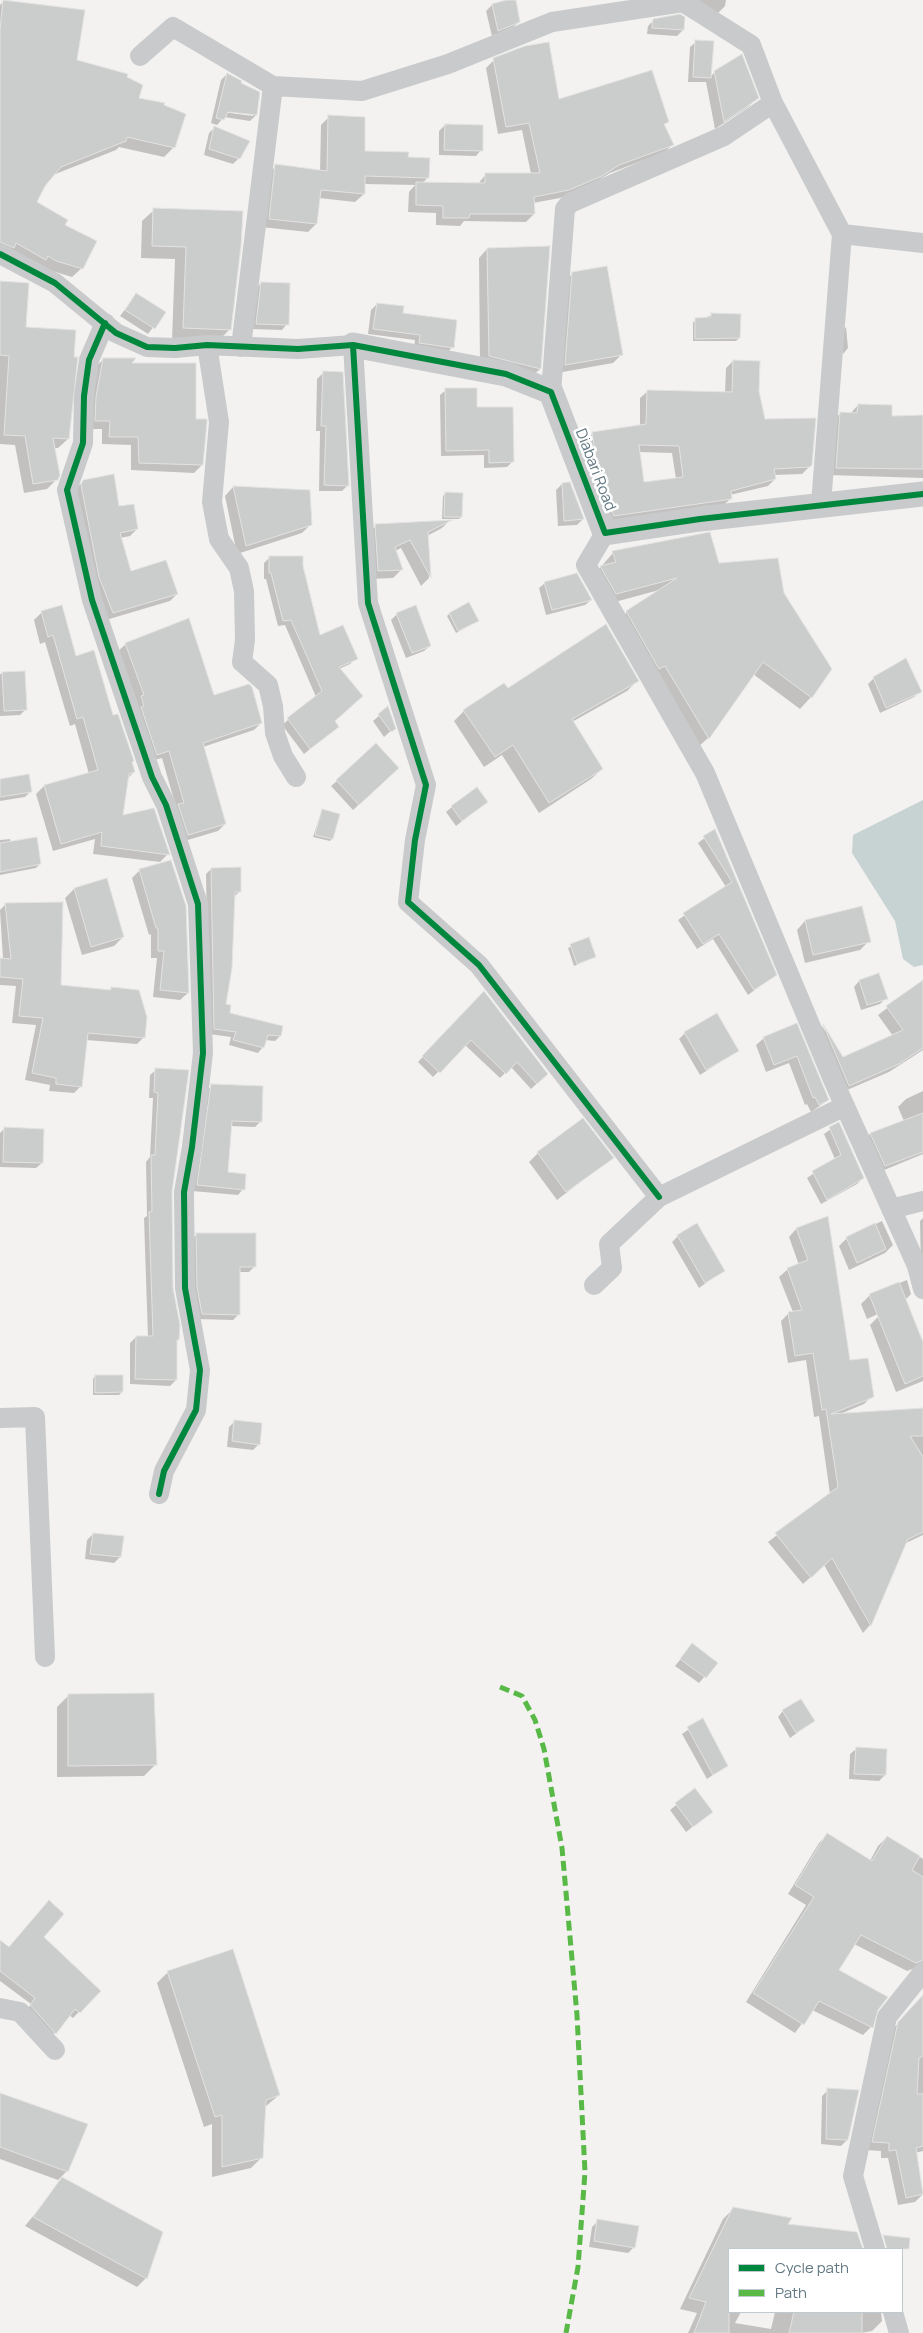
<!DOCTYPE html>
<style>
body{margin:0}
#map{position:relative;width:923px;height:2333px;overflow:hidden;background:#f3f2f0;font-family:Manrope,sans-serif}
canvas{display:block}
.legend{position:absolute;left:728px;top:2248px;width:175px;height:65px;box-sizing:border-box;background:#fff;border:1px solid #c0c9cd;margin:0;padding:6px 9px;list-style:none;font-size:15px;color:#627882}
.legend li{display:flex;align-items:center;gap:10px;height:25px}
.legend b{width:25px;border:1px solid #c0c9cd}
</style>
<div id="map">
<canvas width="923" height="2333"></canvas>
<ul class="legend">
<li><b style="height:6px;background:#00873e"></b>Cycle path</li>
<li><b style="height:6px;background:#58b947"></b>Path</li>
</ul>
</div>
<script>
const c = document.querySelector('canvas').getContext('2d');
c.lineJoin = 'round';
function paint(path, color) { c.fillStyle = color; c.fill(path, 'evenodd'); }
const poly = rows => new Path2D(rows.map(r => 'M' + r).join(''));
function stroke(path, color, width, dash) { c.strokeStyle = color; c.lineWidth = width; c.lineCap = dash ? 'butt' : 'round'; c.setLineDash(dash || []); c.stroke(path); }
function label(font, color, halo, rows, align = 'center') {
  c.font = font + ' Manrope,sans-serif'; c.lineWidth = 5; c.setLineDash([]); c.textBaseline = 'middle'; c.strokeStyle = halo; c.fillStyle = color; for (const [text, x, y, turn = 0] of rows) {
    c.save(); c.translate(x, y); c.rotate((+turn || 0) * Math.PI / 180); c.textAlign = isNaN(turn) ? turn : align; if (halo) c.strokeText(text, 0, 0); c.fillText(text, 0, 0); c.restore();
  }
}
paint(poly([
 [923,800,923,965,914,967,903,959,895,921,852,853,853,835]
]), '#c7d2d3');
paint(poly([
 [514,0,519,22,513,27,492,36,486,11,492,5],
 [691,0,726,0,725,6,716,15],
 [4,1,76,61,125,78,137,99,174,147,164,157,119,147,116,150,53,175,44,185,35,202,64,226,82,268,72,277,0,255,0,5],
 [654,20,683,30,677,36,647,34,648,26],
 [696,42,710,77,715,72,757,98,748,107,715,129,706,82,688,82,690,47],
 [494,60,558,101,667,122,664,125,673,144,665,152,610,173,592,184,560,198,533,203,534,214,526,222,464,221,460,226,436,225,436,213,408,212,409,192,415,185,364,184,364,194,355,202,319,198,316,224,308,232,261,227,268,174,276,166,320,172,321,125,329,117,364,152,407,158,428,177,422,184,478,184,486,174,531,174,522,130,498,134,486,68],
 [227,74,256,115,250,121,224,117,217,125,211,123,221,80],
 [222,110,253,114,253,116,222,112],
 [445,125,481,150,476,156,439,155,439,131],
 [214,128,239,158,233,164,204,155,209,133],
 [154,210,241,212,230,329,218,341,172,340,175,259,141,258,142,221],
 [487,249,540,369,531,377,480,365,479,258],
 [573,273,622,354,613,363,557,373,564,282],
 [0,283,25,329,68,439,58,448,53,448,57,479,47,489,24,493,15,445,0,444],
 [261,283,287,324,282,330,251,329,256,289],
 [136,295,164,313,148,334,120,316],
 [377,304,401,314,452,347,447,353,414,348,415,340,368,334,371,310],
 [712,315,739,338,736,341,693,341,693,322],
 [846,327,848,348,843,354,842,331],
 [104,359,130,364,195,420,202,465,194,473,131,470,131,445,102,444,102,429,88,429,95,367],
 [733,361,758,391,764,420,809,467,802,474,774,475,775,479,768,486,730,495,730,499,723,506,607,523,591,482,586,440,593,433,640,426,640,398,648,391,725,393,726,368],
 [639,452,672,453,676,479,643,484],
 [323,373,348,485,342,491,319,491,320,431,316,431,317,379],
 [446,390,476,408,512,462,507,467,484,468,484,455,441,456,440,395],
 [858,405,891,418,923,417,923,478,828,475,832,421,841,413,850,414],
 [84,481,118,508,137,529,130,536,120,538,130,573,177,594,170,601,106,620,76,488],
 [562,484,583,519,577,525,558,526,556,490],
 [233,487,311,524,302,533,237,554,225,496],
 [445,494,461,517,459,519,442,519,443,496],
 [449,521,442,528,427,536,429,578,421,586,401,548,395,551,402,569,393,578,370,579,367,534,376,526],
 [613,553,718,564,783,594,811,697,800,709,753,674,708,738,696,749,615,624,627,612,659,590,604,605,590,579],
 [270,557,302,567,319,637,356,658,350,664,339,669,333,721,337,727,304,754,282,725,316,697,285,625,278,626,266,579,264,579,264,563],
 [545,583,591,600,585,605,546,615,539,588],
 [42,612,75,657,112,717,134,772,127,779,122,816,168,854,160,862,93,854,95,839,53,851,36,794,44,786,89,774,75,724,70,726,45,642,40,644,34,620],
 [397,614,430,646,424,651,406,658,391,620],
 [449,614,474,623,456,633,447,616],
 [126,644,214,697,251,687,261,723,254,730,203,747,225,824,218,831,181,842,176,807,162,758,150,761,135,704,137,702,118,651],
 [24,672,26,709,20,715,0,716,0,674],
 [874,678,920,691,914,697,880,713,868,684],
 [637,681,627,691,572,722,602,769,591,779,539,813,502,755,484,767,454,721,464,711,507,690],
 [388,708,394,728,384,737,373,721],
 [392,774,353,810,331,786,337,781],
 [0,780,31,791,25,797,0,801],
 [486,802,456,826,446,812,452,807],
 [322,810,332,839,330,841,313,837],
 [715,830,775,975,748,995,713,939,697,949,678,920,726,887,698,843],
 [10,839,11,843,40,864,36,868,0,875,0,840],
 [211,869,240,891,235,896,224,1005,229,1014,280,1036,275,1041,265,1040,263,1047,258,1053,229,1045,231,1037,209,1034,206,874],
 [140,870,188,993,180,1000,153,997,157,958,151,958,151,934,149,935,132,878],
 [106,880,123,937,114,946,82,955,65,898,74,889],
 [5,905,59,986,109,991,111,988,144,1037,137,1044,86,1040,81,1086,74,1093,49,1091,50,1085,25,1080,36,1025,12,1023,16,986,0,985,0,959,3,959,0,910],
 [805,921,869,941,860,950,805,963,797,930],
 [588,939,595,957,574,966,568,948],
 [859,981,886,998,880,1004,861,1010,854,987],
 [923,981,923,1050,889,1072,840,1093,815,1033,822,1026,843,1058,893,1036,878,1015],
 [484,993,547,1074,531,1089,511,1067,500,1078,465,1045,433,1077,418,1062],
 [796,1025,828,1100,811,1112,807,1104,805,1105,789,1063,766,1072,756,1045,764,1038],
 [685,1033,737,1051,700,1075,679,1039],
 [156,1070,171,1192,172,1288,178,1339,176,1341,176,1380,170,1386,130,1384,130,1343,136,1337,148,1338,144,1218,147,1216,146,1162,150,1157,153,1098,149,1098,150,1075],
 [212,1086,261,1121,255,1127,230,1126,227,1173,243,1189,238,1195,192,1191,206,1091],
 [923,1091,923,1154,877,1173,862,1142,870,1134,904,1121,898,1107,906,1099],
 [838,1124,863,1178,857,1184,821,1204,807,1178,835,1159,824,1134],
 [4,1129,42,1163,36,1168,0,1167,0,1133],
 [538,1153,612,1158,557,1200,529,1162],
 [827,1218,848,1362,872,1396,864,1404,840,1414,923,1409,923,1535,904,1544,870,1625,863,1633,824,1565,803,1584,768,1542,830,1494,819,1416,814,1417,806,1360,788,1363,781,1321,789,1313,793,1312,779,1277,787,1270,799,1265,789,1237,796,1229],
 [923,1218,923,1277,921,1269,920,1221],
 [882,1221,893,1245,885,1253,849,1270,839,1246,847,1238],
 [197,1234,255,1266,249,1272,239,1272,239,1314,233,1320,196,1319,191,1240],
 [678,1236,723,1271,699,1288,672,1242],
 [907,1280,911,1294,902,1303,867,1319,861,1304,870,1295],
 [878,1317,923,1345,923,1381,896,1392,870,1325],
 [95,1376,122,1392,119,1395,93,1395,93,1379],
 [235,1421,259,1444,253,1450,227,1447,229,1427],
 [93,1534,120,1557,114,1563,85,1559,87,1540],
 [692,1645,716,1663,699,1683,675,1666],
 [69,1695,156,1764,144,1776,57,1777,57,1707],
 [783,1711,814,1721,790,1738,778,1717],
 [702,1720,726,1766,707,1779,682,1734],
 [856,1749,885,1775,879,1781,849,1779,850,1754],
 [695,1790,705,1817,686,1832,670,1810],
 [827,1835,870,1861,878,1846,887,1837,923,1859,923,1972,915,1968,907,1971,854,1944,837,1971,876,2009,871,2027,863,2035,812,2010,795,2033,746,2002,806,1905,788,1894,819,1843],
 [43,1908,42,1938,99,1991,73,2018,69,2015,50,2038,25,2012,31,2004,0,1981,0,1942,8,1948],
 [168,1972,279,2095,265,2107,262,2157,251,2168,212,2177,212,2124,204,2127,157,1983],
 [923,1996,923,2151,915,2153,923,2194,915,2202,898,2205,888,2158,881,2158,881,2151,865,2150,890,2032],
 [828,2090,847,2140,841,2146,821,2144,822,2096],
 [0,2094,67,2171,58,2180,0,2159],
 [63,2179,146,2278,137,2287,25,2226],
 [734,2208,790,2219,774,2249,729,2249,729,2312,741,2312,735,2323,771,2329,775,2312,881,2312,882,2321,872,2331,861,2333,688,2333,697,2313,680,2309,723,2219],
 [598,2221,634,2247,628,2253,589,2247,592,2227],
 [856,2233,861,2249,787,2249,789,2237]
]), '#0003');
const building = poly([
 [3,0,85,10,77,60,128,74,127,77,143,85,139,98,165,103,164,105,186,114,175,148,127,137,126,141,61,167,45,186,37,202,68,220,65,225,97,241,83,269,56,261,48,256,46,260,16,243,14,248,0,242,0,30,3,0],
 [506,0,516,0,520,22,498,31,492,4,506,0],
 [680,14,685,17,684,30,652,28,653,19,680,14],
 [695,40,714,41,711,78,693,77,695,40],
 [549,42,559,99,652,70,669,122,664,124,674,145,619,165,602,176,569,190,534,197,535,214,470,214,469,218,443,218,443,206,416,205,416,182,485,183,485,173,540,173,529,123,506,127,493,58,525,46,549,42],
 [742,54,759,98,724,122,714,71,742,54],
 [227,73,242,81,241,83,260,92,257,115,228,112,224,120,216,118,227,73],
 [328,115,365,117,365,151,409,152,408,157,430,158,429,178,365,176,365,194,321,190,317,224,269,219,275,164,327,171,328,115],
 [445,124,483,125,483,151,444,150,445,124],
 [214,126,250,141,240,159,209,149,214,126],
 [153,208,243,211,241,246,231,330,183,328,186,247,152,246,153,208],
 [550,246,541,369,489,356,487,248,550,246],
 [607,266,623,355,565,365,572,272,607,266],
 [0,281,29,283,26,327,76,330,74,357,78,357,69,439,53,438,60,475,58,480,33,484,25,436,4,435,9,356,0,355,0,281],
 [261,282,290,283,289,325,256,324,261,282],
 [136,293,166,312,155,329,125,310,136,293],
 [377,303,404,306,403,313,457,320,454,348,419,343,420,335,373,329,377,303],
 [711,313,741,314,740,338,695,339,695,318,711,317,711,313],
 [103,358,136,358,132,363,196,363,196,419,207,419,207,422,203,465,139,463,138,437,109,437,110,421,95,421,96,397,103,358],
 [733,360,760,361,759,391,765,419,816,418,812,465,810,467,774,469,776,479,731,491,732,499,614,516,598,474,592,432,646,424,647,390,732,392,733,360],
 [639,445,679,446,683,477,644,482,639,445],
 [323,371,343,372,349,486,324,485,326,426,321,426,323,371],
 [445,388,477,388,477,407,513,407,514,462,489,463,489,450,446,451,445,388],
 [858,404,892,405,892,416,923,415,923,469,836,468,840,412,857,413,858,404],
 [114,474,119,506,134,504,138,529,120,533,131,571,166,560,178,594,113,613,99,577,81,485,83,480,114,474],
 [570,482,584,519,564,521,562,483,570,482],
 [233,486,310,490,312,525,246,546,233,486],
 [445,492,463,493,462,517,444,517,445,492],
 [452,520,428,532,431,578,410,540,395,547,403,570,378,571,375,524,452,520],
 [710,532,719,563,778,558,784,593,832,669,812,698,763,662,709,739,665,666,659,669,626,611,677,578,616,594,600,566,616,562,612,551,710,532],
 [269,556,303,556,303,566,320,635,343,625,358,659,339,667,363,696,335,721,339,727,310,749,287,718,322,691,291,620,283,621,271,573,269,573,269,556],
 [577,573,592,600,552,610,544,582,577,573],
 [469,602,479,621,458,631,449,613,469,602],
 [62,605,76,656,94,650,113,715,118,714,134,761,132,762,135,772,129,774,123,815,154,808,170,855,101,846,102,832,61,844,44,785,98,770,83,717,77,719,53,635,48,637,41,611,62,605],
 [416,605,431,646,412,653,396,613,416,605],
 [189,618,214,695,249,684,252,687,262,723,203,743,226,824,188,835,178,804,184,803,169,751,157,755,141,707,144,706,141,696,144,695,125,643,189,618],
 [606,624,639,681,572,719,603,769,549,803,513,745,495,757,463,710,504,683,508,688,606,624],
 [906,658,922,692,886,708,873,677,906,658],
 [25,671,27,710,4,711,2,672,25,671],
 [388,706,396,729,391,732,378,714,388,706],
 [376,743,399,768,359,805,336,780,376,743],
 [29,774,32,792,0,797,0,779,29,774],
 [477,787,488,802,462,821,451,806,477,787],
 [322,809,340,814,333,839,315,835,322,809],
 [715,829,777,975,754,990,719,934,703,944,683,913,732,882,703,836,715,829],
 [37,837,41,864,0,872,0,843,37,837],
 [171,860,186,906,189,993,160,990,164,951,158,951,158,928,156,928,139,869,171,860],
 [241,867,241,892,235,892,232,968,226,1004,231,1005,230,1013,283,1026,281,1036,268,1035,264,1048,233,1040,236,1032,214,1029,211,868,241,867],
 [107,878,124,937,91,947,74,888,107,878],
 [63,902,61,985,111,990,111,987,139,990,147,1017,145,1038,88,1033,82,1087,56,1084,56,1078,32,1073,43,1018,19,1016,23,979,0,977,0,958,11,959,5,903,63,902],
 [862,906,871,942,813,955,805,920,862,906],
 [589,937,596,957,577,964,570,944,589,937],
 [879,973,888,999,867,1005,859,980,879,973],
 [923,980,923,1048,899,1064,849,1086,823,1024,843,1057,903,1030,886,1006,923,980],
 [484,991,548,1074,537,1084,517,1062,506,1074,471,1040,440,1073,422,1056,484,991],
 [717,1013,739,1051,706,1070,684,1032,717,1013],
 [797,1023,829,1100,819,1105,815,1097,813,1098,797,1056,774,1065,763,1037,797,1023],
 [155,1068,189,1070,172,1192,173,1288,180,1325,179,1340,177,1340,177,1380,135,1379,136,1336,153,1336,149,1212,152,1211,151,1155,155,1155,158,1093,154,1092,155,1068],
 [211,1084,263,1086,262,1122,232,1121,228,1172,246,1174,245,1190,197,1185,211,1084],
 [923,1113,923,1152,885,1166,870,1133,923,1113],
 [583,1118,614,1158,566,1192,537,1152,583,1118],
 [839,1122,864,1178,827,1200,812,1171,841,1155,829,1127,839,1122],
 [4,1127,44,1129,43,1163,3,1162,4,1127],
 [828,1216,850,1360,868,1358,874,1397,831,1414,923,1408,923,1436,910,1436,923,1457,923,1532,908,1539,871,1626,832,1558,811,1578,775,1533,838,1487,826,1409,822,1410,813,1353,795,1356,788,1312,802,1310,787,1268,808,1260,796,1228,828,1216],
 [697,1223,725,1271,705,1283,677,1235,697,1223],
 [875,1223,886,1249,857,1263,846,1237,875,1223],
 [196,1233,256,1233,256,1267,240,1267,240,1315,202,1314,197,1287,196,1233],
 [899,1282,923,1342,923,1376,905,1384,869,1294,899,1282],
 [95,1375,123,1375,123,1392,95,1393,95,1375],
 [234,1420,262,1423,260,1445,232,1441,234,1420],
 [93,1533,124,1536,121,1557,90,1554,93,1533],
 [692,1643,718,1663,706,1678,680,1659,692,1643],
 [154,1693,157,1765,68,1766,68,1694,154,1693],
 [801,1699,815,1721,796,1733,782,1710,801,1699],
 [703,1718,728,1766,713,1775,687,1727,703,1718],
 [856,1747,887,1749,886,1775,854,1774,856,1747],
 [695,1788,713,1812,693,1827,675,1803,695,1788],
 [827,1833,872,1861,887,1836,920,1856,912,1870,923,1877,923,1960,916,1963,861,1935,839,1970,888,1997,878,2010,873,2028,819,2001,804,2025,753,1993,814,1897,795,1885,827,1833],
 [49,1900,64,1914,44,1937,101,1991,80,2013,75,2009,56,2034,30,2005,35,1998,0,1971,0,1940,9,1947,49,1900],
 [233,1949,280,2095,266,2100,263,2158,222,2167,222,2115,215,2117,167,1971,233,1949],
 [923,1995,923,2056,919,2058,917,2094,923,2094,923,2146,916,2148,923,2194,906,2198,896,2150,889,2151,889,2143,872,2142,898,2022,923,1995],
 [827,2088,859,2090,848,2140,826,2139,827,2088],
 [0,2093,88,2124,68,2172,0,2147,0,2093],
 [62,2177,163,2232,147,2279,33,2217,62,2177],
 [733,2207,792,2218,788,2224,857,2232,863,2249,729,2249,729,2333,694,2333,706,2302,689,2298,733,2207],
 [597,2219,639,2226,635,2248,594,2241,597,2219],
 [883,2235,910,2238,909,2249,887,2249,883,2235],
 [794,2312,862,2312,862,2333,789,2333,794,2312]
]);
paint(building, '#cbcccc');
stroke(building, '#e2e2e0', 1);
stroke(poly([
 [140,56,173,27,273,86],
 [0,254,55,283,116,333,147,347,175,348,207,345,298,349,353,345,368,603,426,785,415,840,408,902,479,965,659,1197],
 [105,323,89,360,84,396,83,443,67,490,92,600,152,777,166,805,198,904,203,1053,192,1147,184,1192,185,1288,200,1370,196,1410,164,1471,159,1494],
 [207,345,219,422,212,502,219,539,239,568,244,591,245,640,242,662,268,685,273,706,275,733,283,756,296,777],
 [241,347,273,86,362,91,448,64,552,22,683,2,751,45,773,103],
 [551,392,565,209,570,203,724,136,773,103,842,234,923,243],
 [821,504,842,234],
 [605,533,586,565,705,773,834,1082,917,1266,923,1289],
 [891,1209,923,1201],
 [594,1285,612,1268,609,1244,659,1197,845,1106],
 [0,1418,35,1417,45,1657],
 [0,2008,20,2012,55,2050],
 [875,2249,853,2176,887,2017,923,1972],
 [893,2312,899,2333]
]), '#c8cacb', 20);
stroke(poly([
 [353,345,506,374,551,392,605,533,700,519,923,494]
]), '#c8cacb', 25);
stroke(poly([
 [500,1687,522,1696,535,1720,544,1749,562,1848,577,2015,585,2172,578,2267,566,2333]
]), '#58b947', 5, [10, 5]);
stroke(poly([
 [0,254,55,283,116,333,147,347,175,348,207,345,298,349,353,345,506,374,551,392,605,533,700,519,923,494],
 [105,323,89,360,84,396,83,443,67,490,92,600,152,777,166,805,198,904,203,1053,192,1147,184,1192,185,1288,200,1370,196,1410,164,1471,159,1494],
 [353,345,368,603,426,785,415,840,408,902,479,965,659,1197]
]), '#00873e', 6);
label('15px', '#627882', '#fff', [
 ["Diabari Road",595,470,69]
]);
</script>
